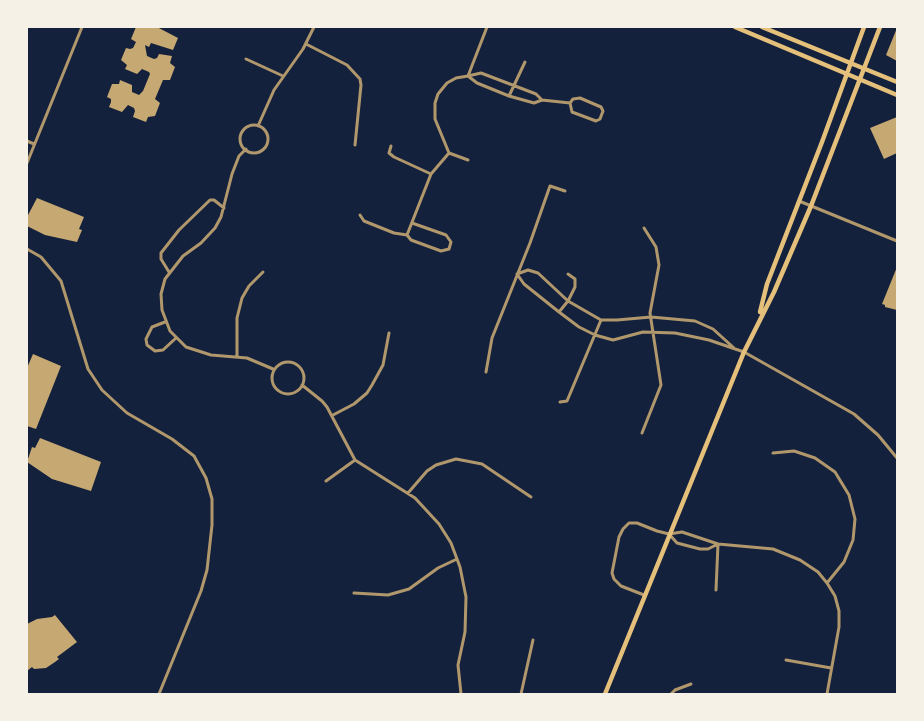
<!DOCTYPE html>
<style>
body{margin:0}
#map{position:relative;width:924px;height:721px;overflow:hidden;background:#14213d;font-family:"Nunito Sans",sans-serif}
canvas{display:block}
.frame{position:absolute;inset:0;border:28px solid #f6f1e7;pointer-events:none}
</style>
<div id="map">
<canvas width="924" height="721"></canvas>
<div class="frame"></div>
</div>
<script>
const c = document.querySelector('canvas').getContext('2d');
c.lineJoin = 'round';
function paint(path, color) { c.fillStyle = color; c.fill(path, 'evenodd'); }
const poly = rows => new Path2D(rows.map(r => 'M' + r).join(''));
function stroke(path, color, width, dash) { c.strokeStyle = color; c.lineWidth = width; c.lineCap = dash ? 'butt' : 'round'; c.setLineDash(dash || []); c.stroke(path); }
paint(poly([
 [136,27,157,27,178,38,173,50,151,43,149,47,145,45,147,56,154,59,157,58,159,54,172,56,170,63,175,67,170,80,163,80,155,99,160,103,155,116,148,117,146,122,133,117,135,111,134,108,128,105,122,112,109,107,111,102,111,99,107,97,112,84,119,84,120,80,132,85,132,92,139,95,143,91,150,74,149,72,142,69,137,74,125,69,127,65,121,60,126,48,130,49,133,48,136,42,131,39],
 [897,28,897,61,886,55],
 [897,117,897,153,884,159,870,128],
 [37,198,84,217,79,229,82,230,77,242,45,235,27,226,27,217],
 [897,267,897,310,885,307,885,305,882,304],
 [33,354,61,366,36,429,27,426,27,368],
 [40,438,101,462,91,491,52,479,27,462,32,447,35,448],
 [55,615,77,642,57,657,59,659,55,662,46,668,34,669,32,667,27,671,27,624,37,619,52,617]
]), '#c6a872');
stroke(poly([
 [306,44,347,65,360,79,361,85,355,145],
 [246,59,283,76],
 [468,76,477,83,509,96,534,103,542,100,570,103,573,99,580,98,601,107,603,111,600,119,596,121,572,112,570,103],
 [468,76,481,73,536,94,542,100],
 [509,96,525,62],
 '240 139a14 14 0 1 1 28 0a14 14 0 1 1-28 0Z',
 [258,126,274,90,303,49,314,27],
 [27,141,34,144],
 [391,146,389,153,394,157,431,174],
 [246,149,239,156,232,174,221,217,215,228,201,243,183,256,165,279,161,294,162,310,170,331,186,347,211,355,247,358,273,369],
 [449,153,468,160],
 [27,163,82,27],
 [799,201,897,241],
 [360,215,364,221,394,233,407,235,411,240,441,251,449,249,451,242,446,235,412,223],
 [407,235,431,174,449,153,435,119,435,103,438,94,447,83,456,78,468,76,487,27],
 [27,249,41,257,61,281,88,369,102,390,127,413,172,439,194,456,206,478,212,499,212,525,207,570,201,591,159,694],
 [169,272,161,259,161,253,179,230,210,200,214,200,224,208],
 [559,312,568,301,575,287,575,279,568,274],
 [165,322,152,327,146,339,147,345,155,351,163,350,176,338],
 [734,348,713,329,695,321,651,317,617,320,601,320,568,301,538,273,528,270,517,274,524,284,559,312,579,327,595,335,613,340,643,332,675,333,709,340,744,352,854,414,878,435,897,458],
 [237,356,237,318,242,298,249,286,263,272],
 '272 378a16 16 0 1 1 32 0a16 16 0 1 1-32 0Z',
 [486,372,492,338,530,243,550,186,565,191],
 [302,385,322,401,327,407,355,460,415,498,439,524,451,543,460,567,466,597,465,632,458,665,461,694],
 [560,402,567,401,601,320],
 [333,415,354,404,367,393,372,385,383,365,389,333],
 [642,433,661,385,650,313,659,265,656,247,644,228],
 [773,453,794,451,815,458,835,472,849,495,855,519,853,540,844,562,827,583],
 [326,481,355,460],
 [408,493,427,471,436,465,456,459,482,464,531,497],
 [669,534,677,543,700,549,708,549,718,544],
 [716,590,718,544],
 [354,593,388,595,409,589,438,568,457,559],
 [644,595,621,586,614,579,612,573,619,537,623,529,629,523,637,523,657,531,669,534,682,532,718,544,773,549,800,560,818,572,827,583,835,596,839,611,839,627,827,694],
 [786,660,831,668],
 [521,694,533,640],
 [671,694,675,690,691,684]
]), '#b1986c', 3);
stroke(poly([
 [735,27,897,95],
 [762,27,897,82],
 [760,312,767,284,822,142,864,27],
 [605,694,744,352,774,292,811,206,880,27]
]), '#e5c07b', 4.5);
</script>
